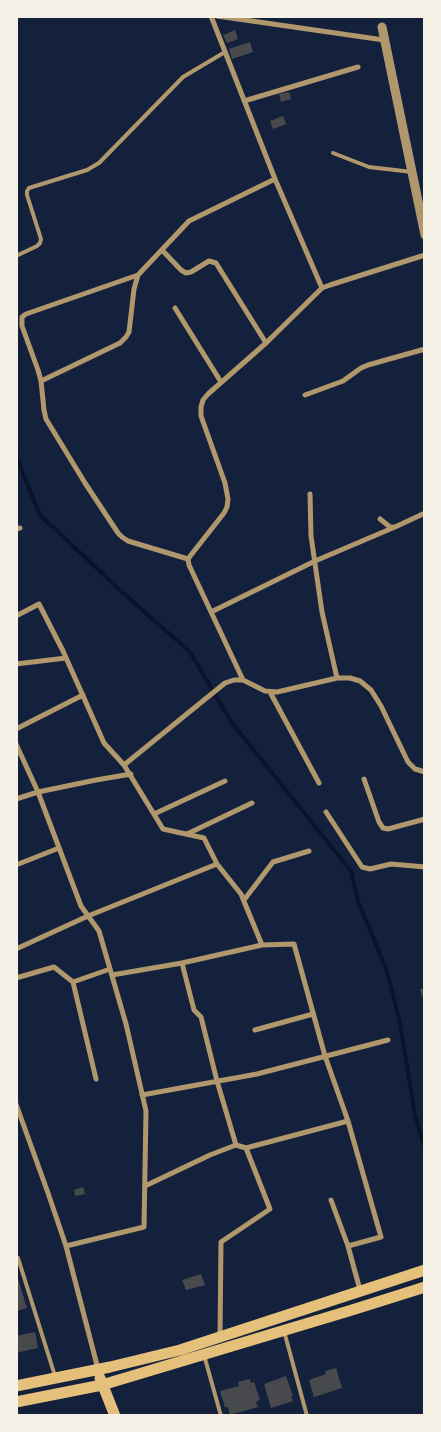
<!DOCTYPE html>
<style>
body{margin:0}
#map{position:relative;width:441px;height:1432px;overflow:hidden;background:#14213d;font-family:Roboto,sans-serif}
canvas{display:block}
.frame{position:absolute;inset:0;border:18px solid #f6f1e7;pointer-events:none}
</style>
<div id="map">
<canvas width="441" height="1432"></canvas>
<div class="frame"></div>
</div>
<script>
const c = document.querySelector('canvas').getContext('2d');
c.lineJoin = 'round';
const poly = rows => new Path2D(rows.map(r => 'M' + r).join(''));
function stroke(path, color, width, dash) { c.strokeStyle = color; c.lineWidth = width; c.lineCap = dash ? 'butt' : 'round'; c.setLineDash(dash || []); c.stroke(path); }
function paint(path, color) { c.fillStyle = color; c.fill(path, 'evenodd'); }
stroke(poly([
 [16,453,20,466,40,515,121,591,190,652,232,723,351,871,358,901,387,971,400,1023,415,1115,425,1149]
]), '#0b132b', 4);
paint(poly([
 [235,30,238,39,227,43,223,35],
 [250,42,253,52,232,59,229,49],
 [289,92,291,99,281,102,279,94],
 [283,116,286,124,273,129,270,121],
 [425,988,425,996,422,997,420,989],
 [83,1187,85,1194,75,1196,74,1190],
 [16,1272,27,1308,16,1311],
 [201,1274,205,1285,186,1290,182,1280],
 [35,1332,38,1348,16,1353,16,1336],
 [336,1368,342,1388,314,1397,309,1380,326,1374,325,1371],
 [286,1376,293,1396,291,1397,293,1401,271,1408,264,1384],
 [250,1379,251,1383,254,1382,260,1400,256,1402,258,1407,230,1415,228,1407,225,1407,220,1391,239,1386,238,1382]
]), '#48494c');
stroke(poly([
 [333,153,369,167,412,172],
 [16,256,37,246,40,243,41,239,27,195,27,191,29,188,87,170,99,163,183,77,225,52],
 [18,1258,55,1376],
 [284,1331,307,1416],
 [204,1355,221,1416]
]), '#b1986c', 4);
stroke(poly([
 [211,16,275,179,322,288],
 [217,16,384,40],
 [244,101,358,67],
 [162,250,181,270,186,273,191,272,209,261,216,263,266,343],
 [138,275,26,314,22,317,22,326,38,370,41,381,44,410,46,419,85,483,118,533,122,537,128,541,188,559],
 [175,308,221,382],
 [41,381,120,343,126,337,129,332,134,289,138,275,189,221,275,179],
 [305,395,343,381,361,368,368,365,425,349],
 [310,494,311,536,322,612,337,678],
 [380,519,390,527,395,527,425,513],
 [16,529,20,528],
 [211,612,315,561,395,527],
 [16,616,39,604,63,651,104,743,124,765,163,829,204,838,217,864,241,894,262,945,294,944,325,1056,348,1121,381,1237,348,1246],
 [16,664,66,658],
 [243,680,189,565,188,559,191,555,224,513,227,507,228,499,225,483,201,416,201,407,203,400,208,394,266,343,322,288,330,285,425,255],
 [270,692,319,783],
 [16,729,83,695],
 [16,744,38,792,81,906,99,931,126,1024,146,1111,144,1227,66,1246],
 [124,765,225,683,234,680,243,680,265,691,277,692,337,678,350,678,360,681,371,690,381,706,408,762,415,769,425,772],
 [364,779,379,822,383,828,388,829,425,819],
 [16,799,38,792,96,780,131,774],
 [326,812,362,867,370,869,391,864,425,867],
 [154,814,225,781],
 [187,834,252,803],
 [16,865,59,848],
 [244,900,273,862,309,851],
 [16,949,88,916,217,864],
 [182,963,194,1010,201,1017,217,1081,236,1145,246,1148,270,1209,221,1242,220,1337],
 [112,975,182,963,262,945],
 [16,978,54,967,73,982,96,1079],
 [73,982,110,969],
 [255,1030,313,1014],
 [142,1095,257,1074,388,1040],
 [16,1104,48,1193,66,1246,98,1369],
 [246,1148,348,1121],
 [145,1186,210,1155,236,1145],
 [331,1200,348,1246,360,1290]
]), '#b1986c', 5);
stroke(poly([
 [382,27,425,235]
]), '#b1986c', 9);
stroke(poly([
 [100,1378,115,1416],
 [16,1386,110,1367,180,1350,425,1270],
 [16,1402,102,1385,352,1310,425,1287]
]), '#e5c07b', 11);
</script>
